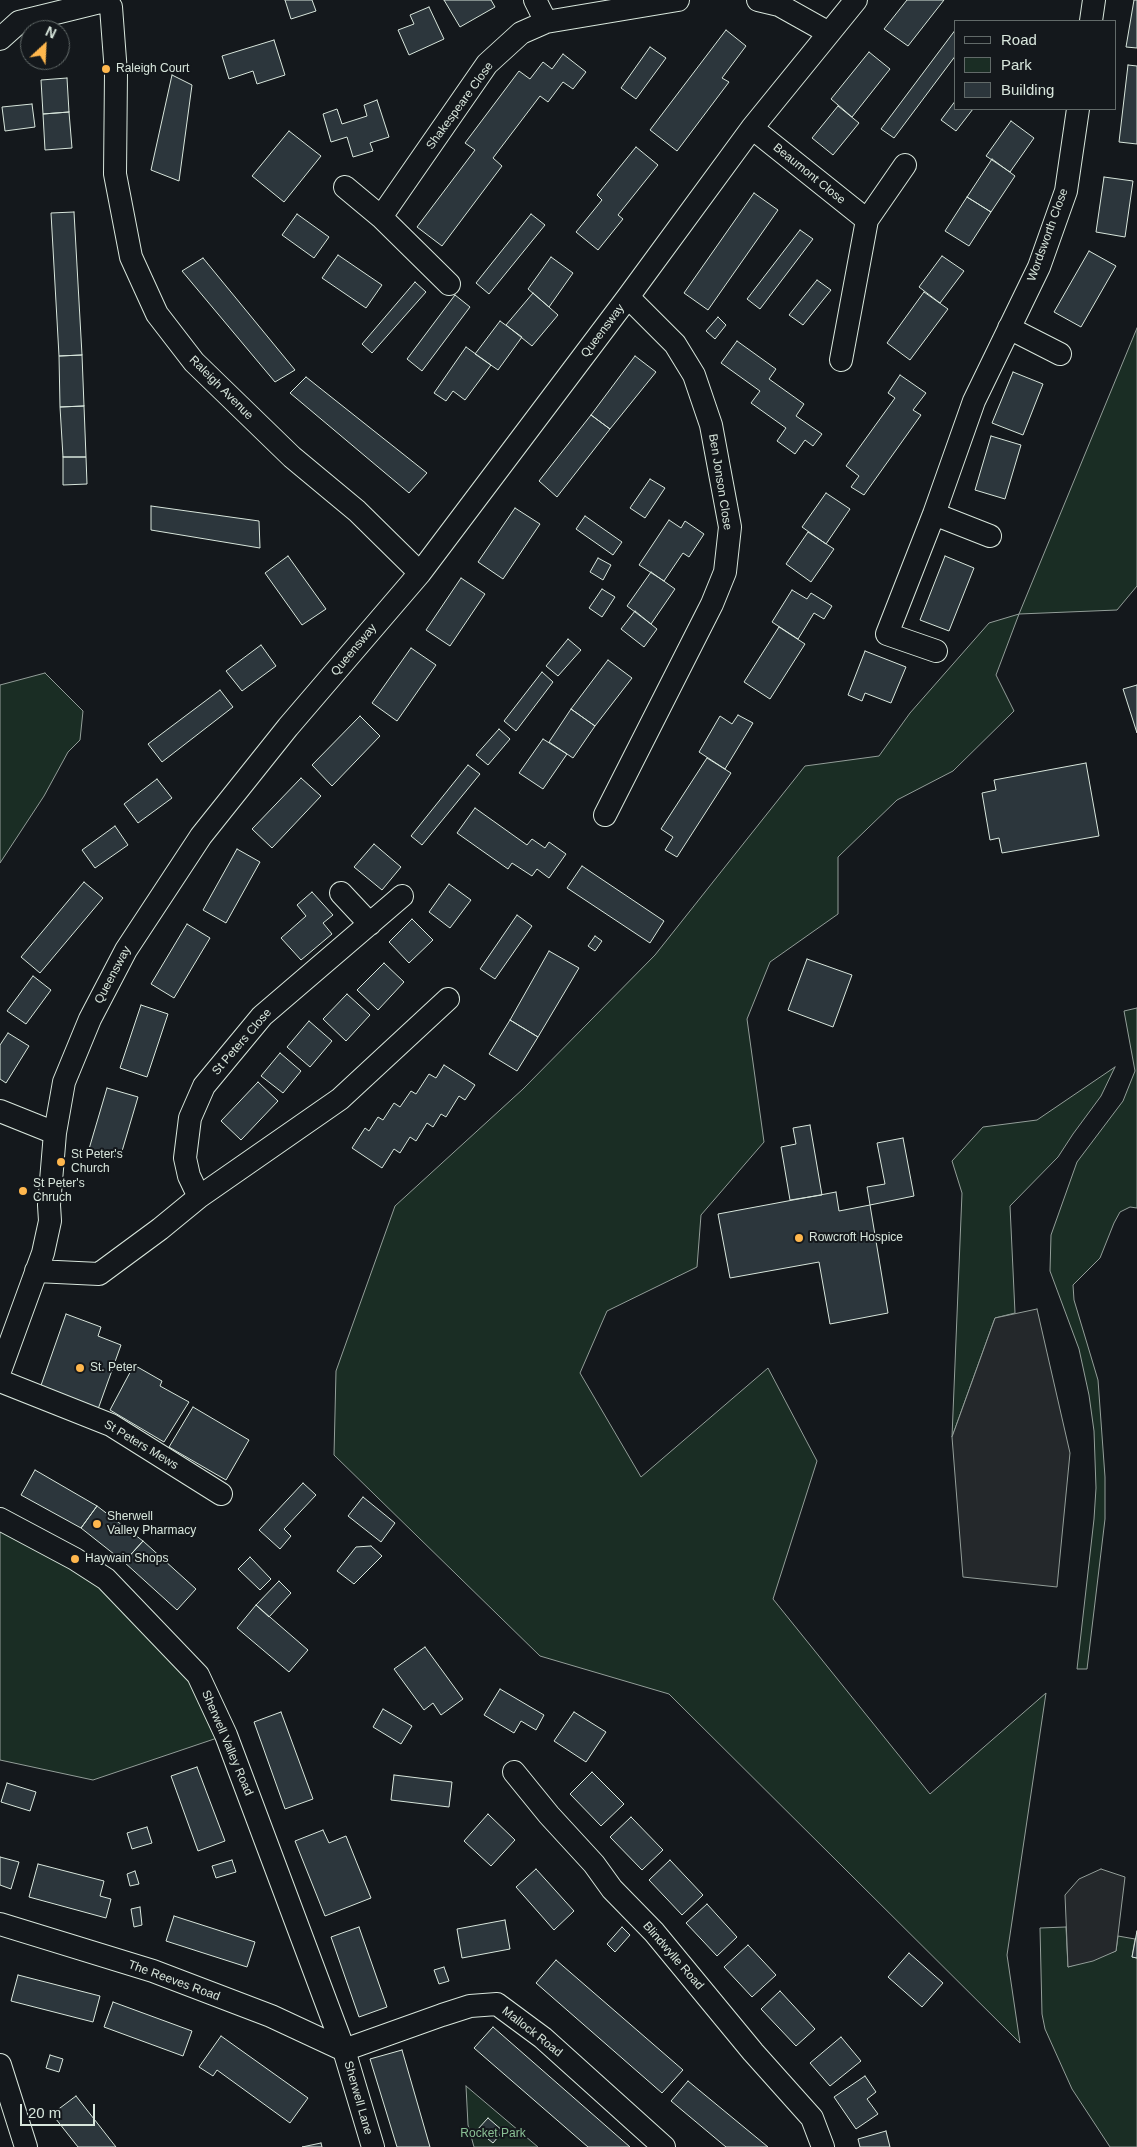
<!DOCTYPE html>
<style>
body{margin:0}
#map{position:relative;width:1137px;height:2147px;overflow:hidden;background:#14181c;font-family:Helvetica,sans-serif}
canvas{display:block}
.legend{position:absolute;left:954px;top:20px;width:162px;height:90px;box-sizing:border-box;background:#14181c;border:1px solid #626a69;margin:0;padding:6px 9px;list-style:none;font-size:15px;color:#d8e6dc}
.legend li{display:flex;align-items:center;gap:10px;height:25px}
.legend b{width:25px;border:1px solid #626a69}
.north{position:absolute;left:20px;top:20px;width:50px;height:50px;box-sizing:border-box;background:#14181c;border:1px solid #626a69;border-radius:50%;rotate:25deg;font-size:14px;font-weight:700;line-height:20px;text-align:center;color:#d8e6dc}
.north::after{content:'';display:block;margin:auto;width:18px;height:22px;background:#ffb74d;clip-path:polygon(50% 0,100% 100%,50% 72%,0 100%)}
.scale{position:absolute;left:20px;top:2104px;width:75px;height:22px;box-sizing:border-box;border:2px solid #d8e6dc;border-top:0;padding-left:6px;font-size:15px;line-height:18px;white-space:nowrap;color:#d8e6dc;-webkit-text-stroke:4px #14181c;paint-order:stroke}
</style>
<div id="map">
<canvas width="1137" height="2147"></canvas>
<ul class="legend">
<li><b style="height:6px;background:#14181c"></b>Road</li>
<li><b style="height:14px;background:#1a2d24"></b>Park</li>
<li><b style="height:14px;background:#2c363c"></b>Building</li>
</ul>
<div class="north">N</div>
<div class="scale">20 m</div>
</div>
<script>
const c = document.querySelector('canvas').getContext('2d');
c.lineJoin = 'round';
function paint(path, color) { c.fillStyle = color; c.fill(path, 'evenodd'); }
const poly = rows => new Path2D(rows.map(r => 'M' + r).join(''));
function stroke(path, color, width, dash) { c.strokeStyle = color; c.lineWidth = width; c.lineCap = dash ? 'butt' : 'round'; c.setLineDash(dash || []); c.stroke(path); }
function label(font, color, halo, rows, align = 'center') {
  c.font = font + ' Helvetica,sans-serif'; c.lineWidth = 4; c.setLineDash([]); c.textBaseline = 'middle'; c.strokeStyle = halo; c.fillStyle = color; for (const [text, x, y, turn = 0] of rows) {
    c.save(); c.translate(x, y); c.rotate((+turn || 0) * Math.PI / 180); c.textAlign = isNaN(turn) ? turn : align; if (halo) c.strokeText(text, 0, 0); c.fillText(text, 0, 0); c.restore();
  }
}
const green = poly([
 [1137,328,1137,586,1117,610,1019,614,996,675,1014,711,953,771,897,800,838,857,838,914,770,962,747,1019,764,1142,701,1215,697,1267,607,1311,580,1373,641,1477,768,1368,817,1461,773,1599,930,1794,1046,1693,1007,1955,1020,2043,669,1694,540,1656,334,1455,336,1371,395,1206,523,1089,655,955,805,766,879,756,910,713,989,623,1019,614,1137,328],
 [45,673,83,711,80,740,68,752,44,796,0,863,0,685,45,673],
 [1137,1008,1137,1208,1130,1207,1120,1212,1114,1223,1100,1258,1073,1285,1074,1300,1098,1380,1105,1477,1105,1519,1087,1669,1077,1669,1094,1519,1096,1488,1094,1431,1089,1395,1079,1349,1050,1271,1051,1235,1077,1162,1123,1101,1135,1071,1124,1011,1137,1008],
 [1115,1067,1101,1096,1073,1134,1058,1157,1010,1206,1015,1313,995,1318,952,1437,962,1193,952,1161,983,1127,1037,1120,1115,1067],
 [0,1519,75,1559,148,1623,226,1735,93,1780,0,1760,0,1519],
 [1066,1927,1068,1967,1116,1951,1118,1936,1135,1939,1132,1957,1137,1958,1137,2147,1110,2147,1072,2089,1045,2029,1042,2014,1040,1928,1066,1927],
 [466,2086,538,2147,474,2147,468,2125,466,2086]
]);
paint(green, '#1a2d24');
stroke(green, '#939e99', 1);
const parking = poly([
 [1037,1309,1070,1453,1057,1587,963,1577,952,1437,995,1318,1037,1309],
 [1101,1869,1125,1877,1116,1951,1093,1961,1068,1967,1065,1895,1079,1879,1101,1869]
]);
paint(parking, '#24282b');
stroke(parking, '#939e99', 1);
const building = poly([
 [285,0,312,0,316,11,291,19,285,0],
 [444,0,491,0,495,7,460,27,444,0],
 [907,0,944,0,908,46,884,29,907,0],
 [1134,0,1137,0,1137,48,1126,47,1134,0],
 [429,7,444,39,409,55,398,30,414,24,410,15,429,7],
 [956,29,956,55,894,138,881,129,956,29],
 [726,30,746,46,722,78,729,82,677,151,650,130,726,30],
 [274,40,285,75,257,84,253,71,229,79,222,56,274,40],
 [650,47,666,58,636,99,621,88,650,47],
 [869,52,890,69,852,117,831,99,869,52],
 [563,54,586,72,573,89,563,82,548,102,540,96,493,158,502,166,442,246,417,227,475,150,465,143,519,71,530,79,543,62,552,69,563,54],
 [1128,65,1137,66,1137,144,1119,142,1128,65],
 [172,75,192,85,179,181,151,170,172,75],
 [67,78,69,112,43,114,41,80,67,78],
 [377,100,389,137,370,143,373,151,353,157,347,137,331,142,323,114,337,109,342,124,367,116,364,105,377,100],
 [956,100,956,109,973,109,956,131,941,120,956,100],
 [32,104,35,127,5,131,2,107,32,104],
 [838,106,859,123,833,155,812,138,838,106],
 [69,112,72,148,45,150,43,114,69,112],
 [1011,121,1034,138,1010,172,986,156,1011,121],
 [289,131,321,156,284,202,252,176,289,131],
 [636,147,658,165,618,215,623,219,598,250,576,232,602,200,597,195,636,147],
 [992,159,1015,176,991,212,967,197,992,159],
 [1104,177,1133,181,1125,237,1096,232,1104,177],
 [754,193,778,210,708,310,684,293,754,193],
 [967,197,991,212,969,246,945,231,967,197],
 [74,212,82,355,59,356,51,213,74,212],
 [297,214,329,237,314,258,282,235,297,214],
 [531,214,545,225,489,294,476,283,531,214],
 [800,230,813,239,760,309,747,299,800,230],
 [1089,251,1116,266,1081,327,1054,312,1089,251],
 [338,255,382,285,366,308,322,278,338,255],
 [942,256,964,271,940,303,919,287,942,256],
 [551,257,573,273,549,307,528,289,551,257],
 [203,258,295,370,275,382,182,271,203,258],
 [817,280,831,290,803,325,789,315,817,280],
 [415,282,426,292,372,353,362,344,415,282],
 [924,292,948,309,910,360,887,343,924,292],
 [533,293,558,315,532,346,506,325,533,293],
 [455,295,470,307,422,371,407,359,455,295],
 [718,317,726,325,715,339,706,331,718,317],
 [500,321,522,337,498,370,475,354,500,321],
 [737,341,776,369,769,379,804,404,796,416,822,434,813,446,805,440,795,454,777,441,786,428,751,403,760,391,721,363,737,341],
 [466,347,491,365,465,400,453,391,446,401,434,393,466,347],
 [82,355,84,406,60,407,59,356,82,355],
 [635,356,656,372,610,429,591,415,635,356],
 [1013,372,1043,384,1023,435,992,423,1013,372],
 [900,375,926,393,913,410,921,415,864,495,851,487,859,476,846,466,895,398,888,393,900,375],
 [306,377,427,473,409,493,290,393,306,377],
 [84,406,86,457,63,457,60,407,84,406],
 [591,415,610,429,557,497,539,481,591,415],
 [991,436,1021,445,1005,499,975,490,991,436],
 [63,457,86,457,87,484,63,485,63,457],
 [650,479,665,488,645,518,630,508,650,479],
 [826,493,850,509,826,544,802,527,826,493],
 [151,506,259,521,260,548,151,530,151,506],
 [515,508,540,524,503,579,478,562,515,508],
 [585,516,622,542,613,555,576,529,585,516],
 [669,520,681,528,685,521,704,534,689,557,683,553,664,581,639,565,669,520],
 [808,532,834,549,811,582,786,564,808,532],
 [288,556,326,609,302,625,265,573,288,556],
 [945,556,974,568,949,631,920,620,945,556],
 [598,558,611,565,603,580,590,572,598,558],
 [651,572,675,589,651,624,627,606,651,572],
 [461,578,485,594,450,646,426,630,461,578],
 [602,589,615,597,602,617,589,608,602,589],
 [792,590,807,599,811,593,832,606,824,619,814,613,798,639,772,622,792,590],
 [635,611,657,629,644,647,621,629,635,611],
 [779,627,805,644,770,699,744,682,779,627],
 [568,639,581,650,558,676,546,666,568,639],
 [261,645,276,666,242,691,226,671,261,645],
 [411,648,436,665,397,721,372,703,411,648],
 [865,651,906,667,891,703,865,693,862,701,848,695,865,651],
 [608,660,632,678,595,726,571,709,608,660],
 [542,672,553,682,516,731,504,721,542,672],
 [1137,685,1137,733,1123,689,1137,685],
 [220,690,233,707,162,762,148,744,220,690],
 [571,709,595,726,573,758,549,742,571,709],
 [738,715,753,723,725,769,699,752,720,716,732,724,738,715],
 [360,716,380,736,332,786,312,765,360,716],
 [499,729,510,739,488,765,476,755,499,729],
 [543,739,567,754,543,789,519,773,543,739],
 [707,758,731,773,677,857,665,850,673,837,661,829,707,758],
 [1086,763,1099,836,1002,853,999,838,990,840,982,793,996,790,994,780,1086,763],
 [468,765,480,774,422,845,411,836,468,765],
 [301,778,321,796,272,848,252,829,301,778],
 [157,779,172,798,138,823,124,804,157,779],
 [475,808,527,845,532,839,545,848,549,842,566,854,549,878,537,869,532,876,512,863,508,869,457,833,475,808],
 [115,826,128,845,95,868,82,850,115,826],
 [374,844,401,867,382,890,354,867,374,844],
 [237,849,260,862,226,923,203,910,237,849],
 [582,866,664,921,650,943,567,888,582,866],
 [84,882,103,898,40,973,21,957,84,882],
 [449,884,471,900,450,928,429,912,449,884],
 [312,892,333,915,323,923,332,934,301,960,281,938,306,916,297,905,312,892],
 [517,915,532,926,495,979,480,969,517,915],
 [412,919,433,940,409,963,389,942,412,919],
 [187,924,210,938,174,998,151,984,187,924],
 [595,936,602,941,595,951,588,946,595,936],
 [549,951,579,968,538,1037,510,1020,549,951],
 [807,959,852,975,833,1027,788,1010,807,959],
 [384,963,404,982,378,1010,357,990,384,963],
 [33,976,51,990,26,1024,7,1011,33,976],
 [347,994,370,1015,346,1041,323,1019,347,994],
 [141,1005,168,1014,147,1077,120,1068,141,1005],
 [510,1020,538,1037,517,1071,489,1054,510,1020],
 [309,1021,332,1041,310,1067,287,1047,309,1021],
 [8,1033,29,1046,6,1083,0,1079,0,1045,8,1033],
 [280,1053,301,1071,283,1093,261,1076,280,1053],
 [444,1065,475,1085,465,1100,459,1096,446,1117,441,1114,433,1127,427,1123,416,1141,410,1137,400,1153,394,1149,382,1168,352,1148,365,1128,369,1131,378,1117,383,1120,394,1103,400,1107,411,1091,416,1094,429,1074,436,1078,444,1065],
 [258,1082,278,1101,241,1140,221,1121,258,1082],
 [107,1088,138,1097,120,1158,89,1149,107,1088],
 [810,1125,822,1195,790,1200,781,1147,796,1144,793,1128,810,1125],
 [903,1138,914,1196,870,1205,867,1187,885,1184,877,1143,903,1138],
 [836,1192,839,1211,870,1205,888,1313,830,1324,819,1262,730,1278,718,1214,836,1192],
 [66,1314,101,1327,98,1336,121,1345,97,1412,39,1391,66,1314],
 [134,1365,162,1381,160,1386,189,1402,164,1442,110,1410,134,1365],
 [193,1407,249,1440,226,1480,169,1447,193,1407],
 [35,1470,97,1506,81,1528,21,1495,35,1470],
 [303,1483,316,1495,284,1529,291,1536,280,1549,259,1530,303,1483],
 [363,1497,395,1523,381,1542,348,1516,363,1497],
 [97,1506,143,1541,124,1562,81,1528,97,1506],
 [143,1541,196,1589,177,1610,124,1562,143,1541],
 [371,1546,382,1556,354,1584,337,1571,356,1547,371,1546],
 [250,1557,271,1579,260,1590,238,1569,250,1557],
 [279,1581,291,1593,269,1617,256,1605,279,1581],
 [256,1605,308,1650,289,1672,237,1628,256,1605],
 [425,1647,463,1699,441,1715,433,1703,424,1710,394,1669,425,1647],
 [500,1689,544,1715,536,1730,521,1721,514,1733,484,1715,500,1689],
 [383,1709,412,1726,401,1744,373,1727,383,1709],
 [281,1712,313,1799,285,1809,254,1722,281,1712],
 [574,1712,606,1732,586,1762,554,1741,574,1712],
 [197,1767,225,1841,198,1851,171,1776,197,1767],
 [592,1772,624,1804,601,1826,570,1794,592,1772],
 [394,1775,452,1782,449,1807,391,1800,394,1775],
 [7,1783,36,1792,30,1811,1,1802,7,1783],
 [488,1814,515,1840,491,1866,464,1841,488,1814],
 [631,1817,663,1850,642,1870,610,1837,631,1817],
 [147,1827,152,1843,132,1849,127,1833,147,1827],
 [323,1830,329,1843,346,1836,371,1898,325,1916,295,1841,323,1830],
 [0,1857,19,1862,11,1889,0,1885,0,1857],
 [232,1860,236,1872,216,1878,212,1866,232,1860],
 [670,1860,703,1895,682,1915,649,1880,670,1860],
 [38,1864,104,1881,100,1896,111,1899,106,1918,29,1897,38,1864],
 [536,1869,574,1911,554,1930,516,1887,536,1869],
 [135,1871,139,1884,130,1886,127,1874,135,1871],
 [707,1904,737,1937,717,1956,686,1923,707,1904],
 [140,1907,142,1925,134,1927,131,1909,140,1907],
 [174,1916,255,1942,247,1967,166,1941,174,1916],
 [505,1920,510,1949,462,1958,457,1929,505,1920],
 [359,1927,387,2007,359,2017,331,1937,359,1927],
 [622,1927,630,1935,615,1952,607,1944,622,1927],
 [1137,1931,1137,1958,1132,1957,1137,1931],
 [748,1945,776,1975,752,1997,724,1967,748,1945],
 [909,1953,943,1983,922,2007,888,1977,909,1953],
 [556,1960,683,2070,662,2093,536,1983,556,1960],
 [444,1967,449,1981,439,1984,434,1970,444,1967],
 [18,1975,100,1996,93,2022,11,2001,18,1975],
 [780,1991,815,2029,796,2046,761,2009,780,1991],
 [113,2002,192,2031,183,2056,104,2027,113,2002],
 [493,2027,630,2147,588,2147,474,2048,493,2027],
 [221,2036,308,2098,290,2123,217,2070,213,2076,199,2067,221,2036],
 [841,2037,861,2061,830,2086,810,2063,841,2037],
 [402,2050,430,2147,397,2147,370,2059,402,2050],
 [50,2055,63,2059,59,2072,46,2068,50,2055],
 [865,2076,876,2092,867,2099,878,2114,856,2129,834,2097,865,2076],
 [688,2081,768,2147,726,2147,671,2101,688,2081],
 [76,2096,116,2147,78,2147,52,2114,76,2096],
 [488,2118,503,2131,493,2143,477,2130,488,2118],
 [886,2131,890,2147,860,2147,858,2139,886,2131],
 [321,2143,322,2147,302,2147,321,2143]
]);
paint(building, '#2c363c');
stroke(building, '#d8e6dc', 1);
const street = poly([
 [104,0,111,7,116,73,115,174,131,257,157,314,194,362,292,457,357,511,420,573],
 [535,0,546,22],
 [758,0,779,5,829,33],
 [1091,21,1094,0],
 [0,39,19,22,104,1],
 [752,128,867,220],
 [345,187,381,217,449,284],
 [381,217,487,64,521,33,546,22,678,0],
 [1009,328,1060,354],
 [841,360,867,220,905,165],
 [934,514,990,536],
 [936,651,887,634,934,514,974,401,1039,267,1066,191,1078,109],
 [605,815,712,604,725,572,730,527,711,425,694,375,675,344,628,297],
 [341,893,370,924],
 [0,1111,55,1133],
 [199,1197,340,1099,448,999],
 [36,1271,99,1274,160,1229,199,1197,189,1176,185,1158,190,1118,204,1086,262,1016,402,896],
 [0,1371,43,1253,50,1221,49,1205,55,1133,64,1082,90,1019,126,950,201,836,288,727,420,573,628,297,752,128,856,0],
 [0,1381,111,1425,221,1494],
 [0,1519,75,1559,106,1579,198,1675,226,1735,344,2050,373,2147],
 [514,1772,549,1815,594,1864,612,1889,654,1932,753,2052,812,2118,823,2147],
 [0,1924,153,1971,271,2016,344,2050],
 [344,2050,442,2015,470,2006,497,2004,543,2038,664,2147],
 [0,2065,26,2147]
]);
stroke(street, '#d8e6dc', 24);
stroke(street, '#14181c', 22);
for (const [x, y, r, color] of [
 [106,69,5,"#ffb74d"],
 [61,1162,5,"#ffb74d"],
 [23,1191,5,"#ffb74d"],
 [799,1238,5,"#ffb74d"],
 [80,1368,5,"#ffb74d"],
 [97,1524,5,"#ffb74d"],
 [75,1559,5,"#ffb74d"]
]) { const dot = new Path2D(); dot.arc(x, y, r, 0, 2 * Math.PI); c.fillStyle = color; c.fill(dot); stroke(dot, '#14181c', 2); }
label('12px', '#d8e6dc', '#14181c', [
 ["Raleigh Court",116,69],
 ["St Peter's",71,1155],
 ["Church",71,1169],
 ["St Peter's",33,1184],
 ["Chruch",33,1198],
 ["Rowcroft Hospice",809,1238],
 ["St. Peter",90,1368],
 ["Sherwell",107,1517],
 ["Valley Pharmacy",107,1531],
 ["Haywain Shops",85,1559]
], 'left');
label('12px', '#d8e6dc', '#14181c', [
 ["Shakespeare Close",460,106,-54],
 ["Beaumont Close",809,174,39],
 ["Wordsworth Close",1048,235,-70],
 ["Queensway",603,331,-53],
 ["Raleigh Avenue",221,388,45],
 ["Ben Jonson Close",720,482,81],
 ["Queensway",354,650,-50],
 ["Queensway",113,975,-62],
 ["St Peters Close",242,1042,-49],
 ["St Peters Mews",141,1445,31],
 ["Sherwell Valley Road",227,1743,67],
 ["Blindwylle Road",673,1956,49],
 ["The Reeves Road",174,1981,20],
 ["Mallock Road",532,2032,38],
 ["Sherwell Lane",358,2098,74]
]);
label('12px', '#8ac095', '#14181c', [
 ["Rocket Park",493,2134]
]);
</script>
